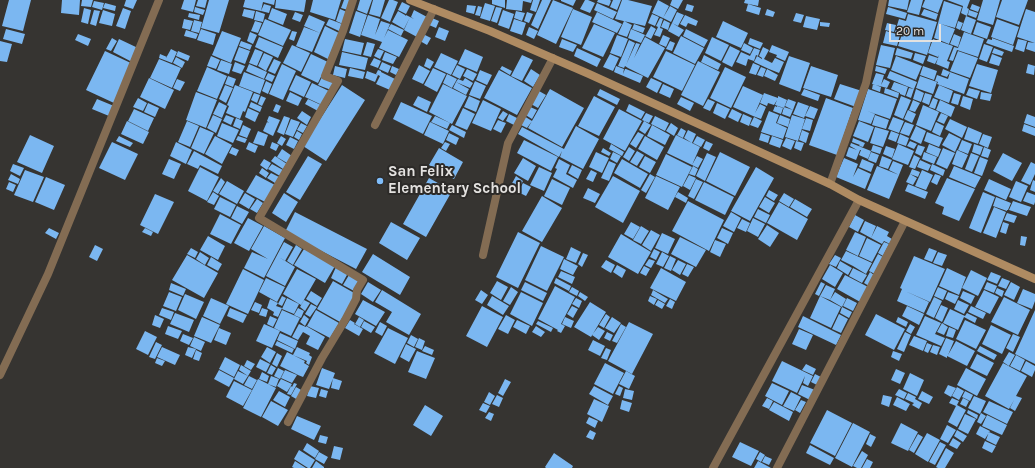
<!DOCTYPE html>
<style>
body{margin:0}
#map{position:relative;width:1035px;height:468px;overflow:hidden;background:#363431;font-family:Karla,sans-serif}
canvas{display:block}
.scale{position:absolute;left:889px;top:24px;width:52px;height:18px;box-sizing:border-box;border:2px solid #e4e2e0;border-top:0;padding-left:5px;font-size:12px;line-height:14px;white-space:nowrap;color:#e4e2e0;-webkit-text-stroke:3px #2c2a28;paint-order:stroke}
</style>
<div id="map">
<canvas width="1035" height="468"></canvas>
<div class="scale">20 m</div>
</div>
<script>
const c = document.querySelector('canvas').getContext('2d');
c.lineJoin = 'round';
function paint(path, color) { c.fillStyle = color; c.fill(path, 'evenodd'); }
const poly = rows => new Path2D(rows.map(r => 'M' + r).join(''));
function stroke(path, color, width, dash) { c.strokeStyle = color; c.lineWidth = width; c.lineCap = dash ? 'butt' : 'round'; c.setLineDash(dash || []); c.stroke(path); }
function label(font, color, halo, rows, align = 'center') {
  c.font = font + ' Karla,sans-serif'; c.lineWidth = 4; c.setLineDash([]); c.textBaseline = 'middle'; c.strokeStyle = halo; c.fillStyle = color; for (const [text, x, y, turn = 0] of rows) {
    c.save(); c.translate(x, y); c.rotate((+turn || 0) * Math.PI / 180); c.textAlign = isNaN(turn) ? turn : align; if (halo) c.strokeText(text, 0, 0); c.fillText(text, 0, 0); c.restore();
  }
}
paint(poly([
 [9,0,31,0,23,31,2,26],
 [62,0,80,0,79,15,61,13],
 [82,0,93,0,91,7,81,6],
 [126,0,137,0,133,9,124,6],
 [184,0,196,0,193,12,181,9],
 [198,0,207,0,205,8,196,6],
 [209,0,229,0,219,33,201,28],
 [245,0,275,0,274,5,263,2,261,11,243,7],
 [276,0,306,0,304,12,275,8],
 [313,0,341,0,335,20,310,12],
 [344,0,350,0,348,10,341,8],
 [360,0,372,0,367,14,357,10],
 [373,0,385,0,380,17,369,14],
 [389,0,393,0,398,2,390,22,381,18],
 [492,0,505,0,505,8,492,4],
 [507,0,532,0,531,3,523,1,522,11,506,9],
 [533,0,540,0,536,12,530,10],
 [542,0,551,0,538,29,531,25],
 [553,0,573,8,556,44,537,35],
 [561,0,576,0,573,6,561,1],
 [585,0,588,0,595,3,590,13,580,9],
 [598,0,610,0,611,1,609,6,597,2],
 [613,0,621,0,617,10,610,7],
 [622,0,628,0,652,6,645,26,615,19],
 [658,0,669,6,663,18,652,13],
 [672,0,683,0,678,9,670,5],
 [745,0,759,0,758,6,744,3],
 [889,0,909,0,907,10,888,6],
 [911,0,923,0,919,15,907,12],
 [925,0,943,0,938,13,922,7],
 [947,0,970,0,967,8,969,9,967,16,961,13,963,6],
 [983,0,1000,0,993,25,977,20],
 [1002,0,1028,0,1019,25,996,17],
 [94,1,104,3,102,10,92,7],
 [944,1,962,7,955,28,941,24,955,29,949,44,934,38],
 [402,2,410,6,406,14,398,10],
 [105,3,116,6,115,11,103,8],
 [485,3,495,6,490,21,480,18],
 [597,3,617,12,613,19,594,10],
 [264,4,271,6,269,13,261,11],
 [687,4,694,6,692,12,685,10],
 [748,4,761,8,759,15,746,11],
 [972,4,980,7,978,12,970,9],
 [467,5,476,6,474,14,466,12],
 [478,6,482,7,480,16,475,15],
 [670,6,677,10,671,22,663,18],
 [195,7,205,10,203,15,194,12],
 [496,7,502,8,497,23,491,21],
 [888,7,907,13,905,19,886,14],
 [84,8,91,10,88,24,81,22],
 [123,8,131,11,125,29,116,26],
 [272,8,287,14,283,25,268,19],
 [244,9,255,11,253,19,242,16],
 [340,9,347,12,343,24,336,21],
 [573,9,592,17,581,45,561,37],
 [767,9,775,12,773,17,765,15],
 [924,9,938,14,936,20,921,15],
 [1026,9,1035,12,1035,43,1017,37],
 [94,10,100,11,96,26,90,24],
 [103,10,115,14,112,26,99,23],
 [414,10,427,17,417,37,404,30,410,17,414,19,411,17],
 [503,10,514,14,509,29,498,25],
 [969,10,978,13,976,18,968,15],
 [256,11,265,14,263,22,254,20],
 [356,11,367,15,360,37,349,33],
 [398,11,405,15,405,16,406,15,410,17,404,29,392,22],
 [516,11,525,13,522,21,514,18],
 [295,12,303,15,300,22,292,19],
 [527,12,533,14,529,23,524,21],
 [597,12,622,24,617,33,592,22],
 [677,12,684,15,678,26,672,23],
 [189,13,200,15,199,20,188,17],
 [796,13,804,15,801,23,793,21],
 [652,14,659,17,655,26,648,23],
 [908,14,937,22,927,55,898,46,902,34,895,32,899,19,906,21],
 [309,15,325,22,320,33,304,26],
 [368,15,380,19,375,35,381,21,390,24,384,38,388,30,408,40,399,57,379,48,382,42,361,35],
 [685,15,698,21,696,26,688,23,686,27,680,24],
 [806,16,820,19,817,30,803,27],
 [966,16,976,20,971,34,961,30],
 [432,18,439,21,436,28,429,25],
 [660,18,663,19,660,28,663,29,660,37,654,35,658,27,656,26],
 [184,19,193,21,190,30,182,28],
 [265,19,291,30,283,46,258,35],
 [329,19,342,24,339,31,326,25],
 [514,19,526,23,522,35,510,31],
 [997,19,1019,27,1013,45,991,37],
 [194,20,202,22,199,33,191,31],
 [664,20,670,23,668,30,661,27],
 [255,21,262,23,258,33,251,31],
 [624,21,632,25,627,37,618,34],
 [723,21,748,33,741,48,716,37],
 [958,21,963,23,960,30,956,28],
 [820,22,830,23,829,27,820,26],
 [977,22,991,27,987,39,973,34],
 [672,23,684,30,679,37,668,31],
 [887,23,896,25,894,32,885,30],
 [391,24,404,30,401,36,388,29],
 [594,24,615,33,603,57,582,48],
 [634,24,645,28,643,33,632,29],
 [325,26,339,33,328,59,314,52],
 [651,26,656,29,651,39,645,36,646,35,648,36,646,35],
 [304,27,320,33,312,52,296,46],
 [439,27,449,31,445,41,435,37],
 [529,27,538,31,534,39,526,35],
 [6,29,25,34,22,44,3,39],
 [201,29,216,34,213,45,197,40],
 [631,29,643,34,642,35,643,34,645,35,641,43,628,38],
 [686,29,708,40,704,47,683,36],
 [186,30,198,34,196,39,184,36],
 [222,31,241,38,231,63,212,55],
 [292,31,297,32,294,41,289,39],
 [886,31,900,35,897,46,883,43],
 [250,32,257,35,253,44,247,41],
 [964,32,984,39,978,57,957,50,953,61,949,60,954,47,958,48],
 [78,34,91,39,88,46,75,40],
 [423,34,431,38,427,45,420,41],
 [954,34,961,37,958,47,950,44],
 [617,35,628,39,621,57,610,53],
 [663,35,670,38,666,47,659,44],
 [681,36,704,48,695,64,673,53],
 [259,37,283,47,278,58,255,47],
 [645,37,665,48,648,78,628,68,625,66,624,68,618,66,629,40,635,43,626,65,636,43,640,44,634,58],
 [712,37,729,45,721,61,705,53],
 [112,38,117,41,111,51,106,49],
 [750,38,763,43,760,49,748,44],
 [992,38,1014,46,1012,52,986,43,988,39,992,40],
 [119,39,138,48,132,62,113,52],
 [345,39,364,43,361,55,342,51],
 [562,39,577,45,573,52,559,47],
 [933,39,953,46,947,61,950,62,948,69,936,64,939,55,938,57,928,53],
 [1018,39,1027,41,1024,52,1015,49],
 [0,41,12,44,7,62,0,61],
 [241,41,252,45,250,50,239,46],
 [670,41,675,43,672,51,666,49],
 [367,42,375,44,371,57,363,55],
 [1028,42,1035,43,1035,52,1026,49],
 [744,43,753,48,750,54,741,50],
 [984,44,993,47,987,62,979,59],
 [292,45,310,53,301,72,283,63],
 [772,45,789,52,785,61,776,57,777,55,769,52],
 [881,45,895,48,890,68,876,65],
 [730,46,740,51,732,67,722,62],
 [239,47,250,51,245,64,234,60],
 [763,47,769,50,764,59,772,63,775,58,784,62,779,73,769,69,771,64,769,69,754,62,757,56,762,59,762,58,759,56],
 [577,48,601,59,597,67,574,56],
 [754,48,760,50,758,56,756,55,754,61,748,59,746,66,736,62,741,52,750,56],
 [897,48,913,53,911,59,895,55],
 [994,48,1004,52,1002,56,992,53],
 [171,49,177,52,172,63,159,58,160,54,167,57,166,58],
 [255,49,263,52,257,66,249,63],
 [378,49,384,51,380,59,374,56],
 [465,49,483,57,477,72,458,64],
 [105,51,133,64,114,103,86,90],
 [178,51,190,56,188,61,176,56],
 [666,51,695,65,682,91,653,77],
 [958,51,978,58,970,78,950,71],
 [342,52,368,58,365,70,339,65],
 [385,52,397,57,393,64,382,60],
 [264,53,273,57,266,71,258,66],
 [441,53,458,61,451,75,434,67],
 [915,53,926,56,923,64,913,60],
 [311,54,328,62,318,83,301,75],
 [610,54,619,58,613,71,603,67],
 [992,54,1002,58,999,66,989,63],
 [522,55,533,60,522,81,511,76],
 [704,55,721,64,718,70,701,62],
 [929,55,938,58,935,64,927,61],
 [211,56,220,60,216,69,207,66],
 [789,56,810,63,800,92,779,84],
 [896,56,922,66,916,80,891,70],
 [176,57,185,62,182,68,173,63],
 [374,58,381,61,378,68,370,65],
 [427,58,434,62,430,69,424,66],
 [159,59,181,68,172,88,150,78],
 [274,59,281,62,275,74,268,71],
 [221,60,232,64,229,74,217,70],
 [698,61,720,72,703,106,681,95],
 [235,62,245,66,241,74,232,71],
 [382,62,391,66,388,73,379,69],
 [753,63,760,66,756,75,749,73],
 [249,64,267,72,264,79,246,71],
 [282,64,296,71,283,100,269,94],
 [977,64,998,70,991,93,969,86],
 [1028,64,1035,66,1034,75,1026,73],
 [419,65,430,71,423,84,412,79],
 [457,65,465,69,460,79,452,75],
 [335,66,347,69,345,78,333,75],
 [392,66,399,69,396,75,390,72],
 [502,66,512,71,510,75,500,69],
 [616,66,624,69,623,74,625,69,626,69,643,76,640,83,614,72],
 [811,66,838,75,831,97,803,88],
 [876,66,887,69,885,74,875,71],
 [923,66,937,71,934,80,920,75],
 [207,67,227,76,217,99,197,91],
 [725,67,746,77,731,108,710,98],
 [761,67,766,69,763,77,757,75],
 [350,68,365,72,363,79,348,76],
 [433,68,446,74,437,92,424,85],
 [467,69,477,74,473,81,463,76],
 [531,69,540,75,533,87,524,81],
 [767,69,778,75,775,81,764,76],
 [943,69,950,72,947,77,941,75],
 [378,70,381,71,381,72,395,79,390,90,376,84,380,76,376,74],
 [480,70,492,75,487,85,476,80],
 [499,70,532,88,517,115,484,98],
 [367,71,378,75,375,82,365,78],
 [890,71,917,82,914,89,887,78],
 [244,72,265,80,260,94,239,86],
 [950,72,969,79,964,94,937,84,938,82,935,81,937,75,948,79],
 [268,73,275,76,272,82,265,79],
 [876,73,884,75,881,85,884,79,890,82,887,88,872,84],
 [447,74,457,79,452,88,443,83],
 [296,75,311,82,304,97,289,90],
 [228,76,236,79,233,87,225,84],
 [920,76,937,82,933,94,916,88],
 [322,77,334,83,331,90,318,85],
 [149,78,174,90,165,109,140,97],
 [465,78,473,83,470,88,456,82,458,79,463,81],
 [651,78,662,83,657,93,646,87],
 [177,79,185,82,180,91,173,88],
 [266,81,272,84,268,94,262,91],
 [475,81,486,86,480,99,469,95],
 [456,82,469,89,466,95,453,88],
 [894,82,908,87,905,96,900,94,900,93,891,89],
 [312,83,329,91,322,105,305,97],
 [443,84,467,96,452,124,429,112],
 [663,84,674,89,670,98,659,93],
 [840,84,862,91,856,107,834,99],
 [873,84,881,87,880,92,872,89],
 [225,85,233,88,226,103,219,99],
 [235,85,253,92,245,112,243,111,240,119,226,113,229,106,227,105],
 [342,85,365,100,326,161,303,146],
 [939,85,953,91,949,103,934,97],
 [743,86,763,95,755,113,760,104,766,107,761,119,753,116,733,107],
 [885,88,899,93,898,98,884,93],
 [909,88,914,89,911,98,906,96],
 [969,88,980,91,977,99,966,95],
 [550,89,584,108,562,147,528,128],
 [600,89,620,99,617,105,597,95],
 [804,89,820,95,818,101,801,95],
 [868,89,897,99,890,119,867,111,875,114,871,124,858,120],
 [916,89,924,93,921,102,913,99],
 [539,91,546,95,538,108,531,104],
 [196,92,217,100,206,128,186,120],
 [290,92,302,98,298,106,286,101],
 [981,92,992,94,990,101,980,99],
 [254,93,260,95,257,103,251,100],
 [764,93,778,98,778,96,787,100,784,108,775,105,777,100,774,105,768,103,767,106,760,103],
 [925,93,932,95,929,105,922,102],
 [954,93,961,95,958,105,951,103],
 [261,96,266,98,262,106,258,104],
 [418,96,431,102,427,112,413,105],
 [469,96,480,101,476,112,464,107],
 [594,96,615,107,599,136,578,126],
 [901,96,911,100,903,119,894,115],
 [963,96,973,99,970,110,960,106],
 [681,97,694,103,690,111,677,104],
 [138,98,147,103,143,111,133,107],
 [826,98,853,108,837,155,809,145],
 [933,98,938,100,935,109,929,107],
 [97,99,114,106,109,116,92,109],
 [308,99,321,105,318,111,305,104],
 [708,99,715,102,710,111,703,108],
 [788,99,796,102,793,110,785,106],
 [483,100,501,109,491,131,472,123],
 [913,100,920,103,915,112,909,110],
 [940,100,955,107,951,117,936,110],
 [219,102,227,106,222,118,213,114],
 [251,102,262,107,260,112,249,107],
 [401,102,432,116,423,134,393,119],
 [798,102,809,106,804,118,793,114],
 [148,103,159,108,155,117,144,112],
 [717,103,730,109,725,119,713,113],
 [276,104,281,106,278,113,273,111],
 [629,104,645,112,641,119,626,111],
 [923,105,939,112,931,131,916,125],
 [528,106,537,110,532,119,524,114],
 [775,106,777,107,777,106,783,108,781,114,773,111],
 [810,106,818,109,814,119,805,116],
 [784,107,793,110,790,117,782,114],
 [248,108,259,113,255,122,245,117],
 [463,108,475,114,467,130,455,125],
 [134,109,154,118,148,131,128,121],
 [619,109,642,121,625,151,603,139],
 [732,109,742,114,738,122,728,117],
 [908,110,916,114,912,123,904,119],
 [302,111,311,117,307,125,297,118],
 [503,111,508,114,503,121,498,118],
 [769,111,779,115,776,123,787,128,783,139,761,132],
 [646,113,653,116,649,123,642,120],
 [941,113,948,116,944,124,937,121],
 [509,114,517,118,514,125,506,121],
 [743,114,752,118,749,126,740,122],
 [1027,114,1035,117,1035,127,1024,123],
 [213,115,222,119,216,133,207,128],
 [226,115,234,118,231,125,223,121],
 [780,115,790,119,788,127,777,123],
 [792,115,805,119,798,141,785,137],
 [875,115,889,120,886,129,872,125],
 [269,116,280,120,273,136,263,131,267,122,269,123,267,121],
 [284,116,290,118,284,135,277,132],
 [435,116,450,123,447,129,431,122],
 [524,116,532,121,527,128,519,124],
 [655,116,669,123,665,131,651,124],
 [754,117,762,121,758,128,750,125],
 [893,117,904,121,899,133,888,129],
 [236,118,243,121,240,129,233,126],
 [806,118,813,120,810,131,802,129],
 [291,119,300,122,293,137,285,134],
 [950,119,967,127,962,138,945,129],
 [498,120,506,123,501,133,493,129],
 [127,121,149,132,143,144,121,134],
 [187,121,199,126,190,147,178,142],
 [644,121,651,125,645,134,639,130],
 [859,121,874,127,868,142,853,136],
 [430,122,449,131,443,144,424,135],
 [905,122,914,125,909,136,900,133],
 [936,122,944,126,940,136,932,132],
 [222,123,239,130,233,143,217,136],
 [301,123,307,126,303,133,297,130],
 [671,123,678,128,674,136,666,131],
 [1024,124,1035,128,1035,136,1022,131],
 [243,125,251,129,247,138,239,135],
 [452,125,466,132,464,138,449,130],
 [652,125,670,135,665,145,647,136],
 [576,126,599,139,583,169,560,157,562,151,559,157,518,134,522,127,564,149],
 [916,126,926,131,921,144,910,139],
 [200,127,214,133,204,154,191,148],
 [875,127,889,131,883,147,870,143],
 [968,127,982,133,978,144,964,139],
 [681,128,686,131,683,138,677,135],
 [688,130,696,134,692,143,684,138],
 [802,130,809,133,806,143,799,140],
 [258,131,268,135,264,146,253,143],
 [297,131,302,134,299,140,294,137],
 [891,131,899,134,896,142,888,139],
 [638,132,644,135,636,148,630,144],
 [927,132,943,138,939,147,924,141],
 [449,133,459,138,456,145,446,140],
 [761,133,770,136,768,143,759,140],
 [949,133,961,139,955,152,942,145],
 [900,134,909,138,906,146,897,143],
 [983,134,992,137,988,148,979,144],
 [30,135,54,146,42,173,17,162],
 [676,135,700,147,692,165,667,153],
 [119,136,133,143,130,147,116,141],
 [215,136,232,145,222,164,205,154],
 [238,136,247,139,245,143,236,140],
 [281,136,286,139,282,146,277,143],
 [645,136,664,147,657,160,638,149],
 [697,136,705,140,701,147,693,143],
 [772,136,783,140,780,148,769,144],
 [290,137,298,141,294,149,286,145],
 [786,138,795,141,791,150,782,146],
 [853,138,865,143,863,147,859,146,860,145,852,142],
 [524,140,558,157,551,171,517,153],
 [962,140,972,144,968,154,958,150],
 [706,141,713,144,709,151,703,148],
 [796,141,804,143,801,151,794,148],
 [910,141,917,144,914,149,907,146],
 [112,142,138,154,125,180,99,168],
 [176,142,192,150,186,164,170,156],
 [249,142,258,146,255,153,246,149],
 [272,142,279,145,276,151,270,148],
 [445,142,450,144,446,151,441,148],
 [851,143,871,151,868,159,859,155,861,150,860,150,856,160,846,156,849,147,857,150,850,146],
 [611,144,624,152,622,156,609,149],
 [898,144,914,151,908,165,892,159],
 [929,144,941,149,938,157,926,152],
 [974,144,983,147,980,155,972,152],
 [873,145,882,148,880,154,871,151],
 [918,145,925,147,921,156,915,153],
 [886,146,895,149,892,158,883,154],
 [232,147,239,150,236,156,229,153],
 [629,147,635,151,629,161,623,157],
 [984,147,991,150,988,158,981,156],
 [439,148,463,162,454,179,429,165],
 [603,148,611,153,609,156,601,152],
 [943,148,955,153,947,169,936,164],
 [282,149,292,156,287,163,277,157],
 [957,150,968,155,962,168,952,164],
 [194,151,222,166,218,174,200,165,198,169,187,164],
 [637,151,644,155,637,166,630,162],
 [596,152,609,158,602,173,589,167],
 [613,152,621,156,617,163,610,159],
 [720,152,750,167,735,196,706,181],
 [871,152,879,155,876,163,868,160],
 [924,152,937,157,934,164,922,159],
 [707,153,716,157,705,181,696,176],
 [971,153,979,156,972,172,965,169],
 [1003,153,1022,163,1012,181,993,171],
 [666,154,692,167,682,187,656,175],
 [914,155,920,158,916,167,915,167,916,167,915,169,909,167],
 [275,156,287,164,283,169,271,161],
 [308,156,322,164,300,200,286,192],
 [645,156,656,162,650,173,639,167],
 [697,156,703,159,698,168,692,165],
 [882,156,892,160,888,169,879,166],
 [980,157,988,160,982,176,974,173],
 [523,158,536,166,528,181,514,173],
 [844,158,858,164,853,177,858,168,871,174,865,189,836,177],
 [169,159,181,164,174,179,162,174],
 [264,159,271,163,267,170,260,165],
 [559,159,570,165,566,174,577,180,573,188,553,177,557,169,555,168],
 [622,159,648,174,640,188,614,173],
 [862,159,874,164,871,172,859,167],
 [920,160,931,165,928,171,917,167],
 [609,161,616,164,609,181,601,178],
 [893,161,903,165,899,175,889,170],
 [1031,162,1035,164,1035,174,1030,185,1021,181],
 [13,164,24,168,20,176,10,171],
 [272,164,283,170,280,176,268,169],
 [932,164,945,170,943,176,930,170],
 [572,165,582,170,578,179,568,173],
 [693,166,698,169,695,176,689,174],
 [877,166,899,175,889,199,867,190],
 [954,166,981,177,975,188,949,177],
 [200,167,219,177,207,201,188,191],
 [539,167,552,173,544,191,530,185],
 [756,167,774,178,750,221,731,211],
 [262,168,269,173,266,178,259,173],
 [912,169,920,172,918,177,910,174],
 [25,170,44,177,33,202,14,195],
 [591,170,597,173,593,182,586,179],
 [922,170,933,175,926,190,915,186],
 [271,173,279,177,275,183,267,178],
 [11,174,20,179,18,184,8,180],
 [650,174,655,177,646,193,641,190],
 [910,174,917,178,913,185,906,182],
 [935,174,941,176,937,185,931,182],
 [256,175,275,185,265,202,246,192],
 [689,175,696,178,690,190,683,186],
 [516,176,523,181,517,192,510,187],
 [613,176,640,191,623,223,595,207],
 [656,176,680,187,668,210,645,198],
 [46,177,65,185,54,210,35,202],
 [221,178,225,182,218,194,213,191],
 [429,178,452,191,426,237,403,224],
 [947,178,975,189,959,221,942,214,944,207,935,203],
 [552,179,570,188,562,205,544,196],
 [696,179,703,182,694,199,688,196],
 [989,179,1011,189,1006,200,984,190],
 [1033,180,1035,181,1035,192,1030,190],
 [227,181,244,191,237,204,219,194],
 [1016,181,1028,186,1021,202,1009,197],
 [9,182,16,185,13,192,6,189],
 [704,182,734,197,725,215,695,200],
 [523,183,531,187,526,196,518,192],
 [908,184,928,192,925,199,905,191],
 [588,188,600,194,595,203,583,198],
 [769,190,778,195,774,201,766,196],
 [213,192,219,196,214,205,207,202],
 [678,192,688,198,686,203,675,197],
 [983,192,995,197,981,233,969,228],
 [1027,192,1035,195,1035,202,1034,205,1023,201],
 [245,193,255,199,249,209,239,203],
 [284,193,298,202,286,222,272,213],
 [784,193,794,199,789,207,779,201],
 [155,194,174,202,158,234,140,225],
 [542,196,562,208,542,242,522,231],
 [220,197,236,205,230,217,214,209],
 [765,197,775,203,769,213,759,207],
 [996,197,1011,203,1008,210,1007,210,1007,211,993,206],
 [257,199,263,203,257,213,250,209],
 [795,199,812,209,807,217,790,207],
 [688,201,724,220,709,251,672,231],
 [1013,201,1031,207,1027,216,1009,210],
 [779,202,808,219,797,240,767,223],
 [237,206,249,212,242,224,231,218],
 [994,207,1006,212,996,238,983,233],
 [758,209,770,215,766,223,754,217],
 [295,212,367,249,356,269,285,232],
 [731,212,741,218,734,232,723,226],
 [1007,213,1017,216,1014,223,1004,220],
 [220,214,241,225,231,244,210,234],
 [855,215,864,220,858,232,849,227],
 [248,218,263,226,249,251,234,243],
 [753,218,765,224,758,237,747,231],
 [742,219,750,223,746,232,737,228],
 [865,221,876,226,871,238,860,232],
 [391,222,420,238,407,260,379,243],
 [631,222,640,227,633,239,624,234],
 [1003,222,1009,224,1006,234,1000,232],
 [767,225,779,233,770,247,758,239],
 [264,226,285,238,264,278,244,268,252,252,268,259,251,249],
 [641,226,649,231,641,244,633,240],
 [877,226,889,232,887,236,892,239,890,244,884,241,882,244,871,238],
 [49,228,59,233,56,239,45,233],
 [145,228,153,232,151,236,142,232],
 [722,228,733,233,728,244,717,238],
 [651,230,660,235,651,251,642,245],
 [518,232,540,243,518,288,496,277],
 [855,232,866,237,858,256,846,250],
 [662,233,675,239,668,254,655,248],
 [621,234,651,252,638,274,608,257],
 [208,236,225,246,218,260,200,250],
 [1021,236,1027,237,1025,246,1020,245],
 [680,237,706,250,696,267,671,254],
 [867,238,881,245,872,262,859,256],
 [715,240,726,244,720,257,710,252],
 [284,242,293,247,285,261,279,257,295,267,285,286,266,276],
 [884,242,889,244,883,256,878,253],
 [95,245,103,249,97,261,89,257],
 [296,245,302,249,293,265,287,261],
 [541,246,564,257,547,291,525,280],
 [571,247,581,252,576,263,566,259],
 [191,248,198,252,195,258,187,254],
 [929,248,937,251,932,262,924,259],
 [304,249,335,266,325,283,294,265],
 [654,249,660,252,656,260,650,257],
 [846,251,872,263,866,274,853,266,856,260,853,266,841,260],
 [200,252,209,258,205,265,196,259],
 [662,252,669,256,663,267,656,264],
 [938,252,947,255,942,266,933,263],
 [583,253,588,255,582,267,578,264],
 [373,254,410,277,400,295,362,272],
 [878,254,883,257,875,274,869,271],
 [187,255,218,273,204,298,172,280],
 [835,255,841,258,836,267,829,264],
 [670,256,676,259,671,271,664,268],
 [914,256,945,269,930,302,905,291,929,302,924,313,897,301,902,289,900,288],
 [211,257,222,264,218,271,207,265],
 [564,259,578,266,573,275,560,269],
 [649,259,655,261,651,268,645,265],
 [606,260,615,265,611,273,601,267],
 [678,260,686,264,680,275,672,270],
 [840,261,852,268,848,275,837,268],
 [687,264,694,267,688,277,682,274],
 [617,265,626,270,622,278,613,272],
 [830,265,843,273,835,287,822,279],
 [644,266,650,269,646,276,640,273],
 [336,267,348,273,342,284,331,278],
 [661,268,686,282,676,301,650,288],
 [853,268,867,275,862,283,849,276],
 [947,268,966,277,959,295,939,286],
 [243,269,264,280,248,314,226,304],
 [297,269,316,279,301,305,283,294],
 [971,270,987,278,978,296,962,288],
 [561,271,575,277,572,284,558,277],
 [870,272,874,275,869,286,864,283],
 [991,272,1001,276,997,284,987,280],
 [349,275,360,282,354,291,343,285],
 [845,275,870,288,862,303,837,289],
 [266,278,285,287,277,302,259,292],
 [556,278,571,286,569,291,554,283],
 [1002,278,1010,281,1006,289,998,286],
 [333,281,356,294,340,322,317,309],
 [497,281,508,287,501,300,490,293],
 [368,282,381,290,373,302,361,294],
 [525,282,547,293,543,301,521,290],
 [821,282,825,284,819,296,815,294],
 [987,282,997,286,994,293,984,289],
 [1011,282,1020,287,1014,300,1004,295],
 [171,283,186,289,183,296,169,290],
 [826,285,835,289,830,300,820,296],
 [555,286,575,297,561,324,565,326,561,333,557,331,558,330,538,319],
 [511,287,518,292,510,305,503,301],
 [572,287,579,291,577,296,569,292],
 [938,287,947,291,943,300,934,296],
 [997,288,1004,291,1002,297,995,293],
 [1023,289,1035,294,1035,301,1032,309,1017,303],
 [382,290,421,314,409,335,386,322,392,312,375,302],
 [481,290,488,295,482,304,475,300],
 [653,290,668,299,665,303,651,295],
 [984,290,999,297,990,314,975,307],
 [311,291,322,298,317,306,306,299],
 [963,291,975,296,971,304,960,298],
 [169,292,182,297,176,311,163,306],
 [521,292,543,303,532,326,510,314],
 [580,292,588,297,585,301,578,296],
 [835,292,846,299,842,307,830,300],
 [948,292,959,296,955,304,945,299],
 [185,294,204,302,196,319,178,310],
 [282,296,286,298,282,306,278,304],
 [492,296,509,306,503,315,487,305],
 [650,296,657,299,654,305,648,301],
 [820,296,841,307,831,328,810,318],
 [934,297,942,301,934,318,926,314],
 [1004,297,1030,310,1018,335,991,322],
 [211,298,229,306,220,324,203,316],
 [287,298,299,304,294,314,282,309],
 [576,298,582,301,579,308,572,304],
 [847,298,857,303,853,311,843,306],
 [270,299,278,303,276,306,282,308,278,317,273,315,274,312,267,308],
 [670,299,675,302,672,309,666,306],
 [304,300,310,303,305,311,300,307],
 [363,300,385,312,376,326,355,314],
 [658,300,665,304,662,309,655,305],
 [958,300,969,305,964,314,954,309],
 [255,302,262,305,259,313,251,310],
 [590,302,606,312,591,337,574,327],
 [311,304,317,307,310,317,305,314],
 [941,305,948,308,942,322,935,318],
 [482,306,503,317,487,347,466,336],
 [572,306,578,309,573,318,567,314],
 [907,306,924,314,919,325,902,316],
 [971,306,986,313,983,319,968,312],
 [842,307,852,312,849,318,840,313],
 [162,308,174,312,171,320,159,315],
 [230,308,247,315,243,323,227,316],
 [262,308,268,310,266,317,259,315],
 [298,308,304,311,301,318,294,315],
 [950,309,965,316,967,313,977,318,975,323,964,317,958,330,943,323],
 [282,310,300,318,291,336,274,328],
 [316,310,339,323,330,338,307,326],
 [1035,310,1035,364,1015,354],
 [175,313,194,320,189,332,170,324],
 [606,314,610,317,604,328,599,325],
 [839,314,848,319,841,333,832,329],
 [876,314,905,329,894,350,865,335],
 [155,315,164,319,160,328,152,325],
 [304,315,309,319,305,326,300,322],
 [506,315,515,320,508,334,498,329],
 [270,316,277,319,273,327,267,324],
 [803,316,841,335,836,345,798,327],
 [925,316,941,323,935,334,945,338,941,346,916,335],
 [202,317,220,325,211,343,194,336],
 [359,317,364,320,360,327,355,324],
 [565,317,574,321,571,328,562,324],
 [612,317,621,323,614,333,605,328],
 [898,317,908,322,906,327,896,322],
 [350,320,355,323,354,324,363,329,359,336,345,328],
 [517,320,530,326,526,334,513,327],
 [965,320,986,330,976,349,956,339],
 [364,321,375,327,371,333,361,327],
 [538,321,553,328,551,332,536,324],
 [380,322,387,326,382,336,375,332],
 [629,322,653,334,632,374,608,361],
 [942,323,948,327,944,335,937,332],
 [264,324,280,331,272,348,256,341],
 [299,324,306,327,306,326,313,330,325,337,318,350,306,344,310,336,303,332,298,340,292,337],
 [621,324,626,327,617,343,612,341],
 [910,324,915,327,911,334,906,331],
 [991,325,1011,335,1002,354,982,344],
 [168,326,182,331,178,339,165,334],
 [536,326,545,332,541,337,532,332],
 [598,327,605,331,599,340,592,335],
 [949,327,956,330,953,338,946,336],
 [219,328,231,333,226,345,214,340],
 [388,328,408,338,395,364,374,353],
 [799,329,813,335,806,350,792,344],
 [145,331,157,337,148,355,136,349],
 [607,332,613,335,610,341,604,338],
 [905,332,911,335,904,352,897,349],
 [280,333,298,341,295,349,277,340],
 [183,334,193,338,189,345,180,341],
 [1013,334,1020,337,1013,352,1006,348],
 [411,335,418,339,414,347,407,343],
 [914,336,927,341,923,351,909,345],
 [194,337,205,342,201,351,190,346],
 [419,338,425,341,422,350,415,347],
 [946,338,954,341,948,355,956,341,975,351,967,366,947,356,947,358,939,354],
 [593,340,605,346,600,356,588,350],
 [277,341,294,349,292,353,275,345],
 [156,342,162,345,155,359,149,357],
 [927,343,932,345,928,353,924,351],
 [406,344,416,349,409,362,400,357],
 [933,345,940,347,937,355,930,352],
 [425,346,434,350,432,355,422,351],
 [980,346,997,355,994,360,977,351],
 [162,347,180,355,175,365,157,357],
 [188,347,196,349,192,358,185,355],
 [267,347,276,352,270,363,261,357],
 [297,347,310,353,309,355,312,357,309,365,306,363,307,361,293,355],
 [606,348,611,350,607,360,601,358],
 [196,350,202,353,199,361,193,359],
 [417,351,435,358,426,379,408,372],
 [893,351,902,354,899,361,891,357],
 [287,352,305,361,298,375,280,366],
 [1009,352,1015,355,1009,366,1003,362],
 [277,353,282,356,277,367,272,364],
 [977,354,994,363,987,376,970,368],
 [1016,355,1025,360,1020,371,1010,366],
 [225,357,240,365,234,377,219,369],
 [157,358,165,361,162,366,155,363],
 [260,359,270,364,266,372,256,367],
 [247,360,255,364,251,370,244,366],
 [782,361,813,376,808,386,803,383,805,376,797,393,772,381],
 [1026,361,1035,366,1035,370,1032,377,1021,371],
 [304,363,309,366,303,377,298,375],
 [605,363,624,373,613,394,594,384],
 [1003,363,1027,376,1016,396,1022,398,1015,411,1010,408,1014,400,1009,409,985,396],
 [806,364,816,369,813,375,802,370],
 [241,365,251,371,248,376,239,370],
 [271,365,276,368,272,375,267,373],
 [278,368,284,371,280,379,274,376],
 [322,368,335,373,329,389,316,385],
 [966,368,986,379,977,396,957,385],
 [896,369,905,373,900,384,891,380],
 [219,370,234,378,229,387,214,379],
 [285,370,297,375,292,383,281,378],
 [238,371,248,376,243,384,234,379],
 [626,371,635,376,629,389,619,384],
 [262,372,269,376,267,382,259,379],
 [910,373,924,380,917,396,903,389],
 [815,374,821,377,817,385,811,382],
 [249,376,257,380,252,389,244,385],
 [271,376,279,379,276,387,268,384],
 [333,378,342,381,339,390,331,388],
 [258,379,276,388,261,417,243,408],
 [281,379,292,384,287,392,277,386],
 [505,379,511,382,503,396,498,393],
 [234,381,252,390,243,406,226,397],
 [294,383,297,384,291,395,287,394,291,386,292,387],
 [772,383,789,391,782,405,765,396],
 [802,385,815,390,810,400,798,394],
 [948,385,956,388,951,397,944,393],
 [310,386,319,388,316,398,307,396],
 [594,386,613,396,608,405,589,394],
 [619,386,623,388,620,396,615,394],
 [296,387,303,391,298,400,291,396],
 [957,387,964,391,959,400,952,396],
 [321,389,328,391,326,398,319,396],
 [625,389,634,391,632,400,623,398],
 [899,389,907,393,904,399,895,395],
 [279,391,290,397,285,407,273,400],
 [922,391,933,397,929,404,918,399],
 [965,391,973,395,970,401,962,397],
 [489,392,495,396,490,405,484,402],
 [791,392,801,397,794,411,783,406],
 [908,393,916,397,915,399,922,403,919,409,912,405,914,403,905,399],
 [497,395,503,398,499,407,492,404],
 [883,395,892,397,889,407,881,404],
 [974,396,986,401,980,414,968,408],
 [897,397,910,404,906,411,893,405],
 [767,398,773,401,769,409,762,406],
 [952,398,959,401,957,405,966,410,957,427,948,422,956,406,949,403],
 [963,398,969,401,966,407,960,404],
 [594,399,609,406,602,422,587,414],
 [622,400,632,403,629,412,620,409],
 [801,400,806,402,800,413,795,410],
 [271,401,288,410,278,426,262,417],
 [989,401,1013,412,1007,424,983,412],
 [774,402,793,412,789,421,769,410],
 [483,403,490,406,486,413,479,410],
 [425,405,443,416,431,436,413,425],
 [827,410,852,423,835,456,810,443],
 [968,410,978,415,977,419,967,413],
 [489,412,494,414,491,421,485,418],
 [981,413,986,416,981,424,977,422],
 [965,414,976,419,968,434,958,429],
 [987,415,1007,425,1002,435,982,426],
 [297,416,321,426,314,440,291,429],
 [589,417,598,421,595,428,586,423],
 [853,423,870,432,852,467,835,458],
 [901,423,918,432,908,451,891,443],
 [947,425,956,430,948,443,940,439],
 [980,426,990,431,985,439,976,434],
 [590,430,596,433,593,440,586,437],
 [957,430,967,436,963,442,954,436],
 [989,432,1000,437,996,445,986,440],
 [927,433,940,440,928,462,915,454],
 [870,434,876,437,871,447,866,444],
 [918,434,923,437,914,453,909,450],
 [320,435,328,437,326,444,318,442],
 [953,438,961,443,957,449,949,445],
 [985,441,996,446,992,453,982,448],
 [740,442,759,451,751,466,732,457],
 [940,442,946,445,935,465,929,462],
 [307,443,319,451,315,458,303,450],
 [810,445,834,458,830,465,806,453],
 [334,446,343,448,340,460,331,458],
 [946,448,954,453,945,468,938,468,936,467],
 [299,450,315,460,310,468,308,468,294,459],
 [862,451,868,455,861,468,857,468,853,466],
 [319,452,328,457,324,464,315,459],
 [760,452,765,455,761,462,756,459],
 [554,453,573,466,572,468,546,468,545,467],
 [765,456,772,459,769,465,762,462],
 [867,459,873,462,870,468,862,468],
 [295,461,306,468,294,468,292,467],
 [316,461,324,467,324,468,312,468],
 [758,461,771,468,754,468]
]), '#7bb7f1');
stroke(poly([
 [375,125,434,9]
]), '#836c53', 8);
stroke(poly([
 [830,184,866,83,883,0],
 [483,255,508,143,553,58],
 [0,375,48,274,159,0],
 [288,422,322,358,345,320,356,299,357,290,363,280,259,218,338,81,325,76,343,31,353,0],
 [713,468,859,200],
 [777,468,905,221]
]), '#836c53', 8);
stroke(poly([
 [410,0,490,31,589,74,830,184,859,200,1035,279]
]), '#af8b62', 8);
for (const [x, y, r, color] of [
 [380,181,4,"#7fbdfa"]
]) { const dot = new Path2D(); dot.arc(x, y, r, 0, 2 * Math.PI); c.fillStyle = color; c.fill(dot); stroke(dot, '#2c2a28', 1.5); }
label('bold 15px', '#e4e2e0', '#2c2a28', [
 ["San Felix",388,172],
 ["Elementary School",388,189]
], 'left');
</script>
